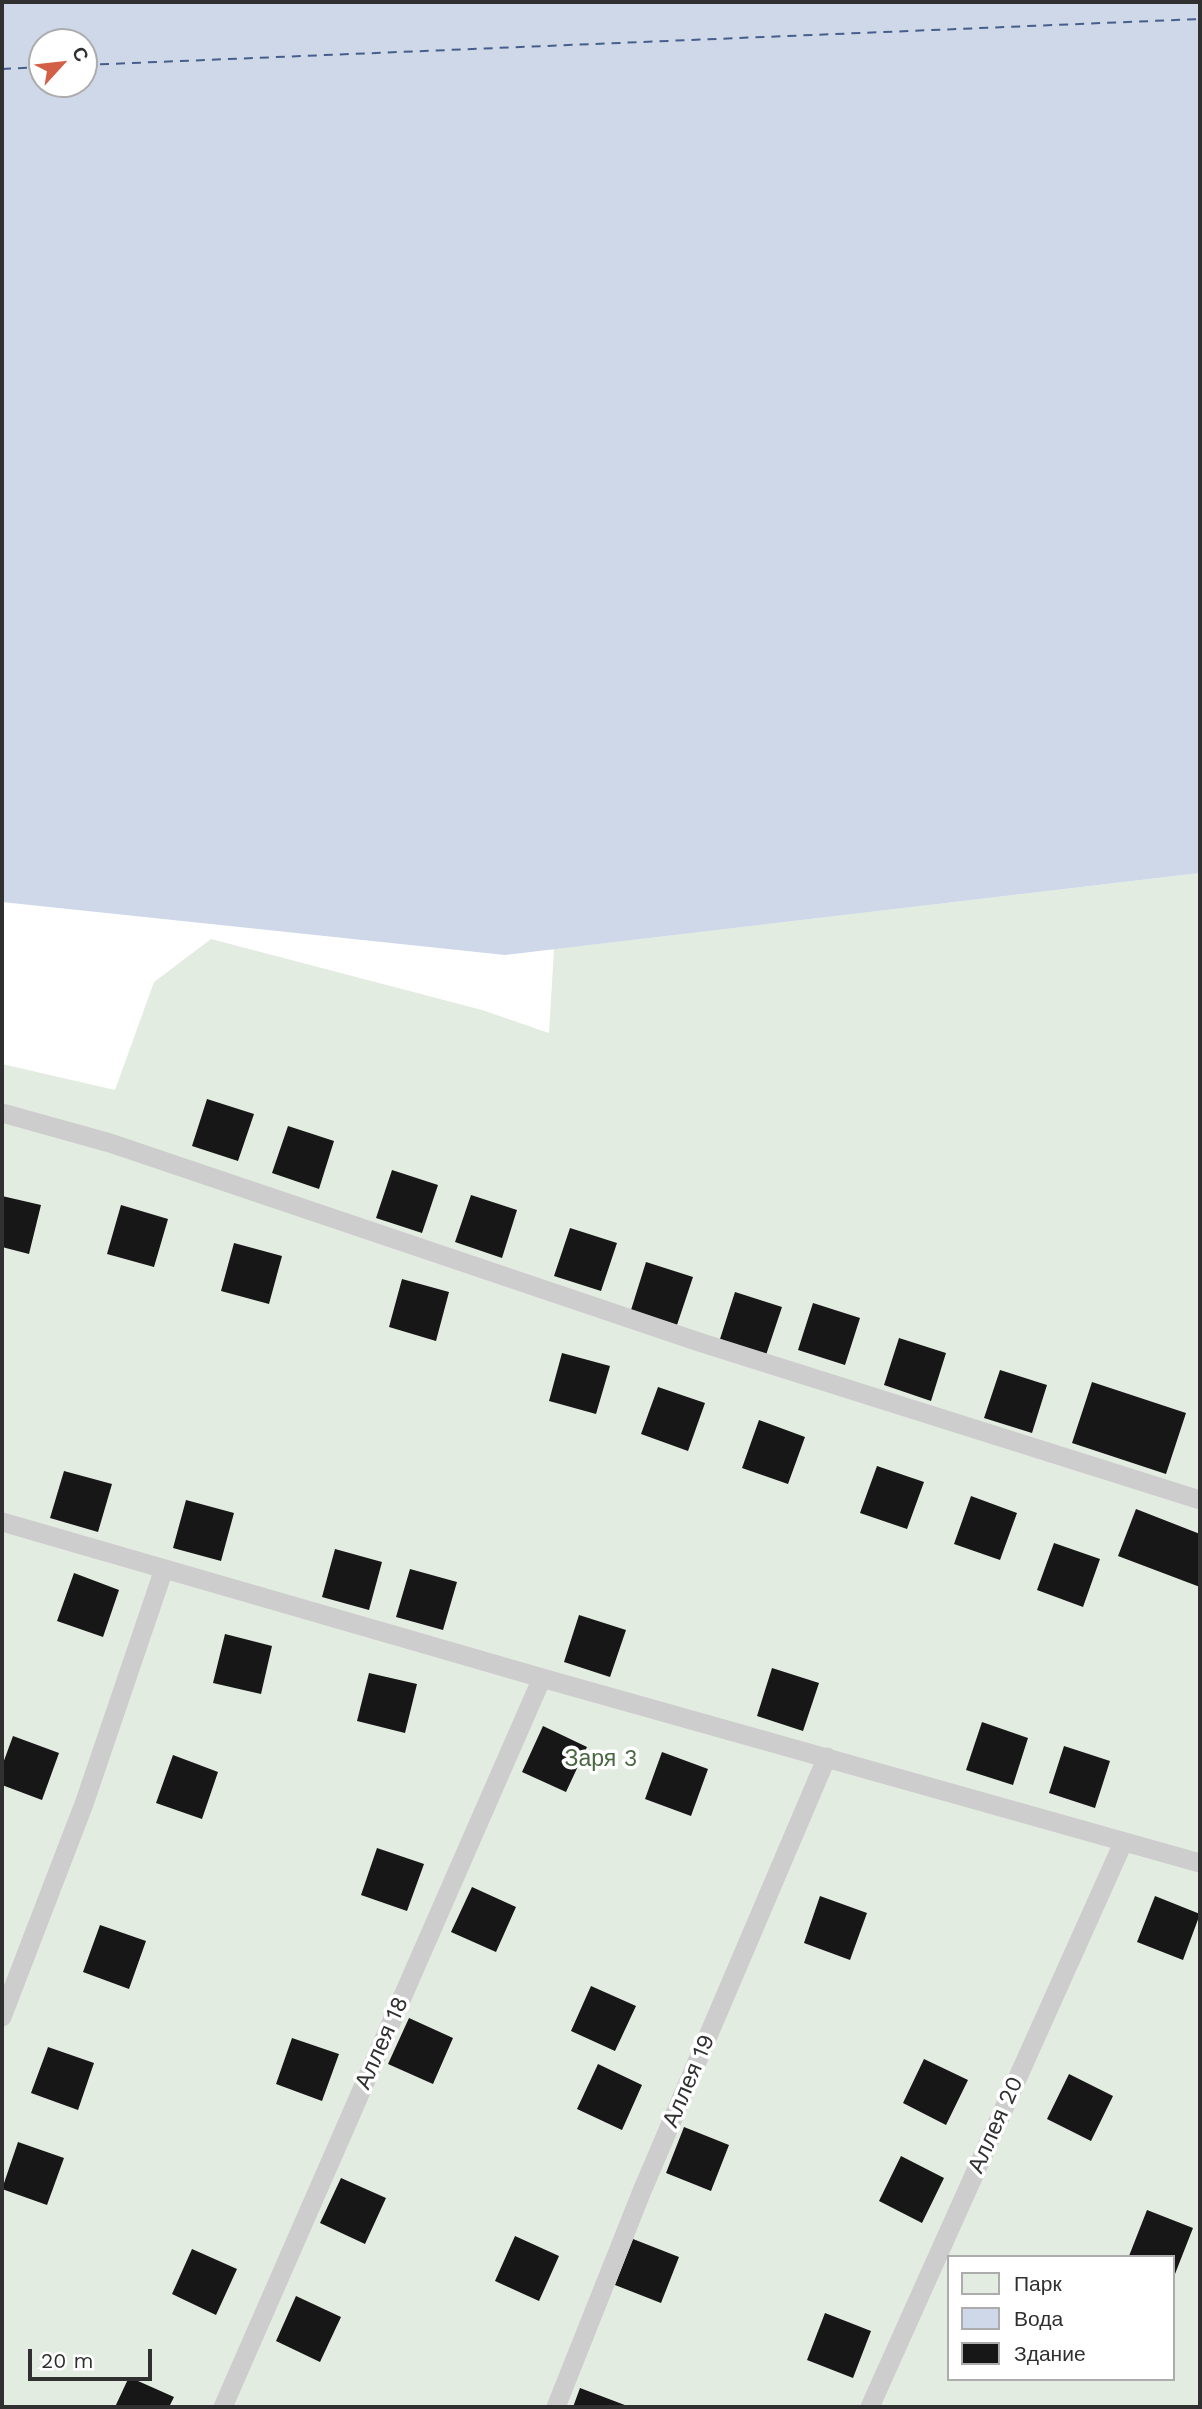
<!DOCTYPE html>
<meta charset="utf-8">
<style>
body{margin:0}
#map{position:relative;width:1202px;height:2409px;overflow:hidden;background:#fff;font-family:"Work Sans",sans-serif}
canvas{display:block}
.frame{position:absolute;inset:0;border:4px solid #303030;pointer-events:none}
.legend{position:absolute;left:947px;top:2255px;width:228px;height:126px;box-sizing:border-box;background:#fff;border:2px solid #acacac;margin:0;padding:9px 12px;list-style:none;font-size:21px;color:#303030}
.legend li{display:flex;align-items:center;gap:14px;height:35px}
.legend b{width:35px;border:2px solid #acacac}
.north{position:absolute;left:28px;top:28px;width:70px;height:70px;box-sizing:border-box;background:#fff;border:2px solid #acacac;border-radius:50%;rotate:63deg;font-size:19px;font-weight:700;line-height:28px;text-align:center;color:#303030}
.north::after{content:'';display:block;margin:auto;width:24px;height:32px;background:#d35f46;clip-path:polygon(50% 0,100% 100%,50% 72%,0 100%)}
.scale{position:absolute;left:28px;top:2349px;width:124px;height:32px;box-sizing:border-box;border:4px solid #303030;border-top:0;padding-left:9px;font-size:21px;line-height:24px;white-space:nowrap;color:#303030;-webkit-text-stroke:5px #fff;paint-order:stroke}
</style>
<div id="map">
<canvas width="1202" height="2409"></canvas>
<div class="frame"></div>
<ul class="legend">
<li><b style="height:19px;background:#e3ece0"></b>Парк</li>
<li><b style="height:19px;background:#ced8e9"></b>Вода</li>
<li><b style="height:19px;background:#171717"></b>Здание</li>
</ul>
<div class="north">С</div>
<div class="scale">20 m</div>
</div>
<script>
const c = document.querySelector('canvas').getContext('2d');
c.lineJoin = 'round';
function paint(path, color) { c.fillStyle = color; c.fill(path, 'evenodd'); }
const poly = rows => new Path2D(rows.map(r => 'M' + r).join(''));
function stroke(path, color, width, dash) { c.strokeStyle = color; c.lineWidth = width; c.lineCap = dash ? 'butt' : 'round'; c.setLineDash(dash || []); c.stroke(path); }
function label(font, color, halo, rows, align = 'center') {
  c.font = font + ' "Work Sans",sans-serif'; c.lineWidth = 7; c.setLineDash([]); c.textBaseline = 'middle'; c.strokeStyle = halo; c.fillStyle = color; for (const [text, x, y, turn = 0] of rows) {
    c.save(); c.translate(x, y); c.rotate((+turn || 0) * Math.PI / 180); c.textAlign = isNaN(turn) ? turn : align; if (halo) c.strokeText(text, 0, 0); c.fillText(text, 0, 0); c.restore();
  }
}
paint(poly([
 [1200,873,1200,2407,2,2407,2,1064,115,1090,154,982,211,939,482,1010,549,1033,554,949],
 [948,2257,1172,2257,1172,2379,948,2379]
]), '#e3ece0');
paint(poly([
 [2,2,1200,2,1200,873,505,955,2,902],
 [42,42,84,42,84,84,42,84]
]), '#ced8e9');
stroke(poly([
 [84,65,1200,19],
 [2,69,42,67]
]), '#465f8a', 2, [9, 7]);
paint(poly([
 [207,1099,254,1114,238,1161,192,1146],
 [288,1126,334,1141,319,1189,272,1173],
 [392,1170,438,1185,422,1233,376,1218],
 [471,1195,517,1210,502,1258,455,1242],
 [2,1196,41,1205,29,1254,2,1247],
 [121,1205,168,1219,154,1267,107,1254],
 [570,1228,617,1243,601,1291,554,1276],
 [234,1243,282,1256,269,1304,221,1291],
 [646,1262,693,1277,677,1325,631,1310],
 [402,1279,449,1292,436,1341,389,1327],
 [735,1292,782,1307,766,1355,720,1339],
 [813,1303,860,1318,845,1365,798,1350],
 [899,1338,946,1353,931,1401,884,1385],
 [562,1353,610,1366,596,1414,549,1401],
 [1000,1370,1047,1385,1032,1433,984,1418],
 [1092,1382,1186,1413,1166,1474,1072,1443],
 [658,1387,705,1403,688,1451,641,1434],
 [759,1420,805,1437,788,1484,742,1468],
 [877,1466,924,1482,907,1529,860,1513],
 [64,1471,112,1484,98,1532,50,1518],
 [971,1496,1017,1513,1000,1560,954,1544],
 [186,1500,234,1513,221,1561,173,1548],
 [1136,1509,1200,1534,1200,1587,1118,1556],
 [1054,1543,1100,1559,1083,1607,1037,1590],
 [335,1549,382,1562,369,1610,322,1597],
 [410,1569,457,1582,443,1630,396,1617],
 [74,1573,119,1590,103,1637,57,1621],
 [579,1615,626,1630,610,1677,564,1662],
 [225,1634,272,1646,261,1694,213,1683],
 [772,1668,819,1683,803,1731,757,1716],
 [369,1673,417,1684,405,1733,357,1721],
 [982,1722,1028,1738,1013,1785,966,1770],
 [543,1726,587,1747,566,1792,522,1772],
 [13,1736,59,1753,42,1800,2,1785,2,1766],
 [1064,1746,1110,1761,1095,1808,1049,1793],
 [662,1752,708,1769,691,1816,645,1799],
 [173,1755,218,1772,202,1819,156,1803],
 [377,1848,424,1864,407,1911,361,1895],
 [472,1887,516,1907,496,1952,451,1932],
 [820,1896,867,1913,850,1960,804,1943],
 [1155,1896,1200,1914,1183,1960,1137,1942],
 [100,1925,146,1941,129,1989,83,1972],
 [591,1986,636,2006,615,2051,571,2031],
 [409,2018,453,2038,433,2084,388,2064],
 [292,2038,339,2054,322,2101,276,2084],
 [48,2047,94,2063,78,2110,31,2093],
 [924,2059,968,2080,946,2125,903,2103],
 [598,2064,642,2085,622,2130,577,2109],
 [1069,2074,1113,2096,1091,2141,1047,2119],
 [684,2127,729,2145,711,2191,666,2173],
 [18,2142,64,2158,47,2205,2,2189],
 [901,2156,944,2178,922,2223,879,2201],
 [341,2178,386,2198,365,2244,320,2223],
 [1147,2210,1193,2228,1175,2274,1172,2273,1172,2257,1129,2256],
 [515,2236,559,2256,539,2301,495,2281],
 [633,2239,679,2257,661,2303,615,2285],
 [192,2249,237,2269,216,2315,172,2294],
 [296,2296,341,2317,320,2362,276,2341],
 [825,2313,871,2331,853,2378,807,2360],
 [129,2377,174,2397,169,2407,115,2407],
 [580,2388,630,2407,573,2407]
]), '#171717');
stroke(poly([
 [2,1113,110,1143,699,1342,1200,1500],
 [2,1522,542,1678,1200,1863],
 [2,2017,84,1804,164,1569],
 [223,2407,542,1678],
 [556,2407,642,2191,827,1757],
 [870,2407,1123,1843]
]), '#cdcdcd', 19);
label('23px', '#4a6842', '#fff', [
 ["Заря 3",601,1759]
]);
label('23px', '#303030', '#fff', [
 ["Аллея 18",382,2043,-66],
 ["Аллея 19",689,2081,-67],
 ["Аллея 20",996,2125,-66]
]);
</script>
